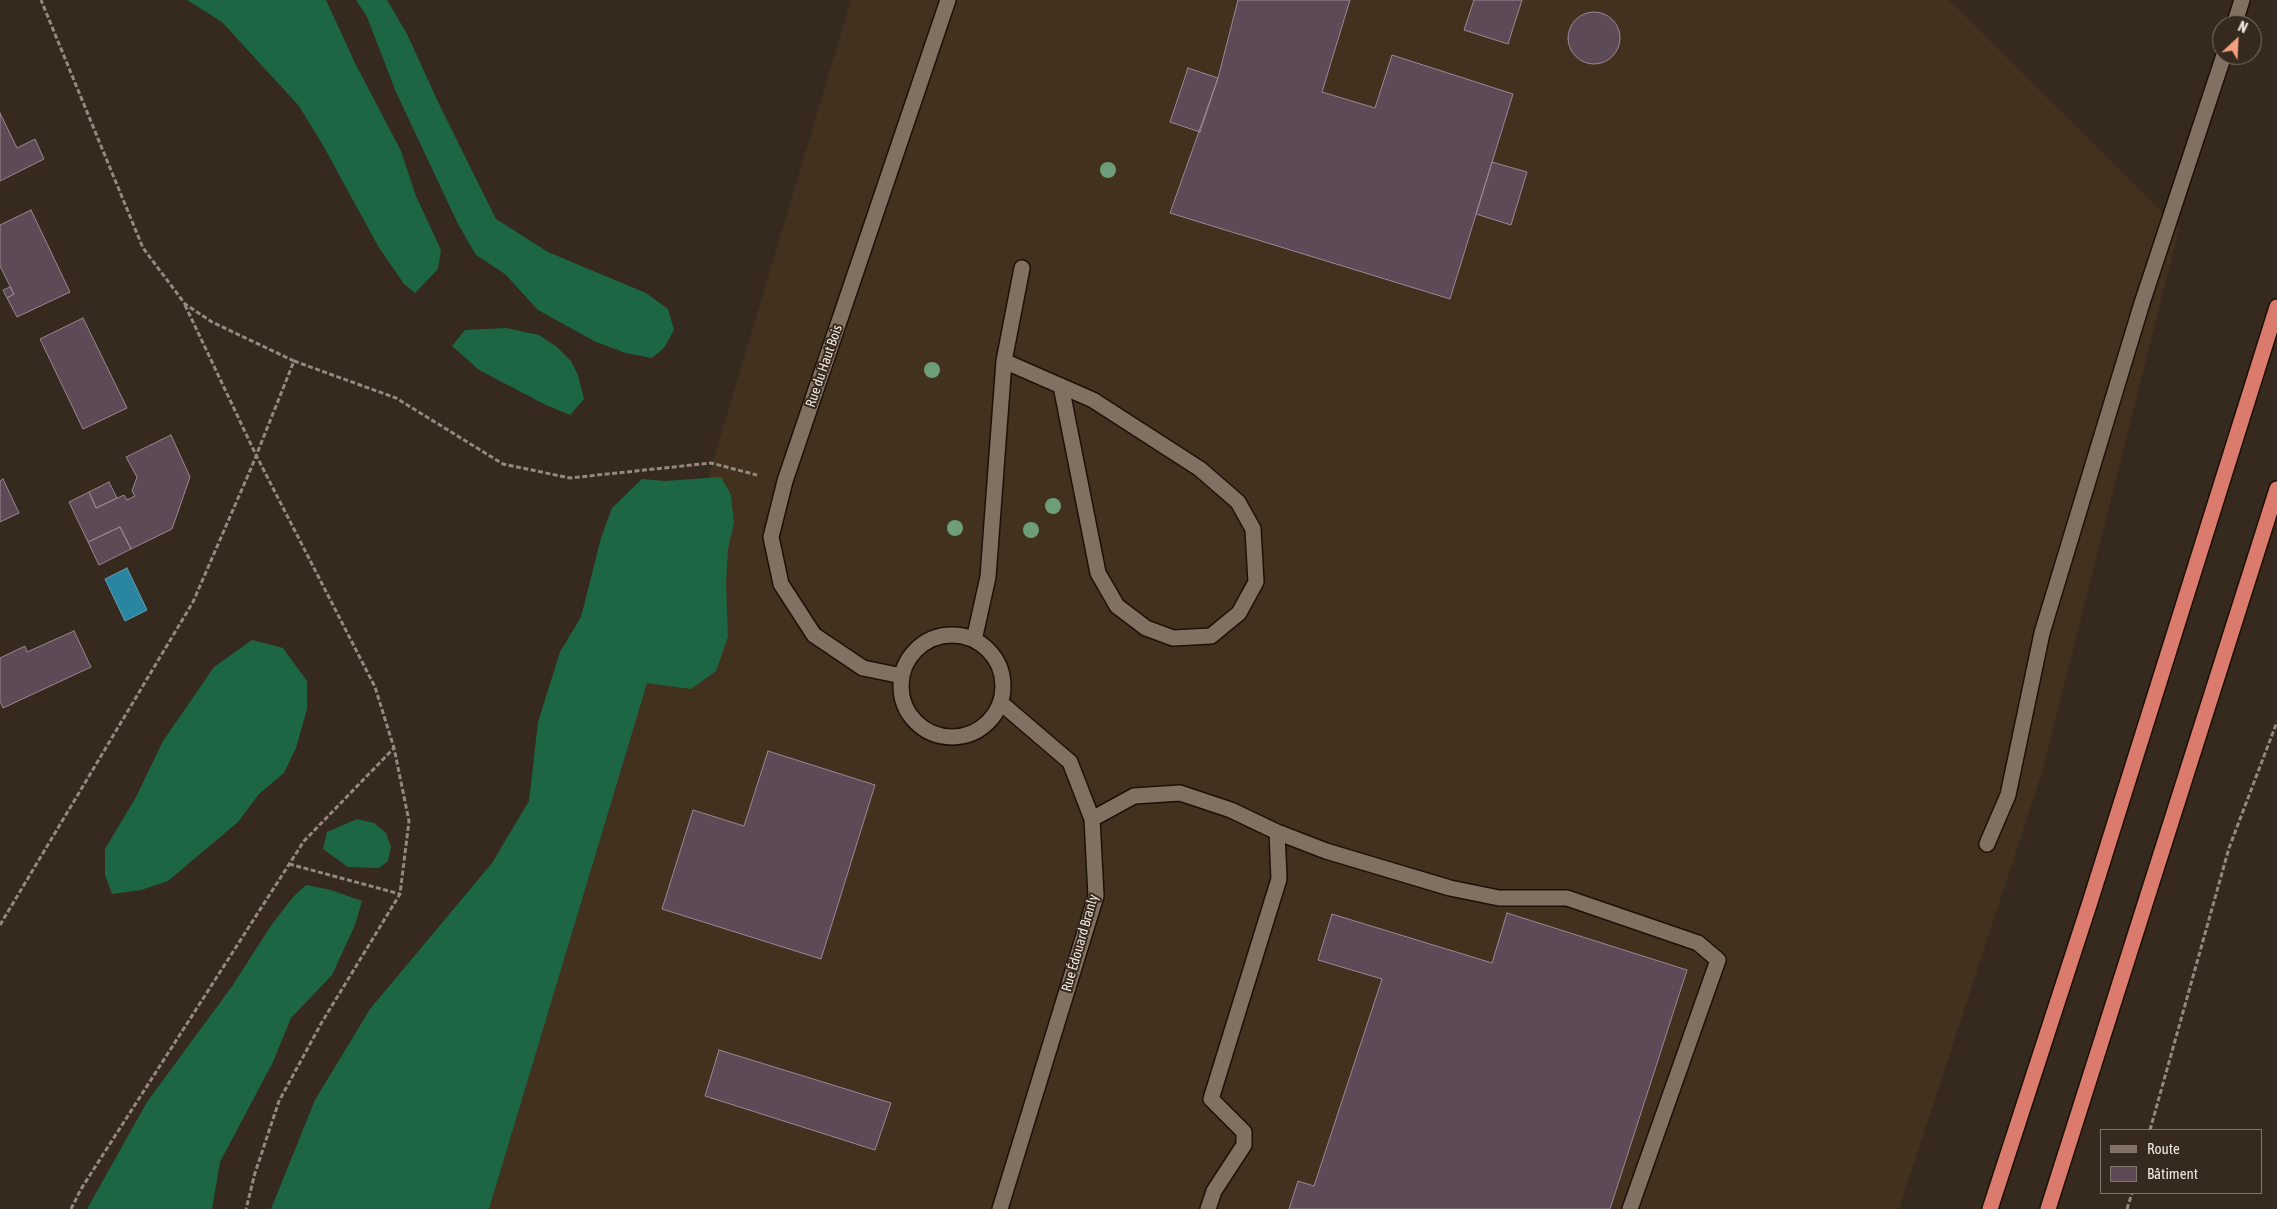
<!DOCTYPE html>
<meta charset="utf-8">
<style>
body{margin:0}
#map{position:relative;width:2277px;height:1209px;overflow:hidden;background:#36291d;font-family:"Asap Condensed",sans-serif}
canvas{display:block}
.legend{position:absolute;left:2100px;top:1129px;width:162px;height:65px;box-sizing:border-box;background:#36291d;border:1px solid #80756b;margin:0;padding:6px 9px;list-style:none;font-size:15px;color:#f0e7df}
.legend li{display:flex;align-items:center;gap:10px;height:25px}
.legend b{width:25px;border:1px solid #80756b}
.north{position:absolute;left:2212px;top:15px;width:50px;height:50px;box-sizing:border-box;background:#36291d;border:1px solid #80756b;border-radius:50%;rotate:25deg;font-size:14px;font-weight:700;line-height:20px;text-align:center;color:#f0e7df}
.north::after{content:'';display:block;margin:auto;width:18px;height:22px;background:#f2a080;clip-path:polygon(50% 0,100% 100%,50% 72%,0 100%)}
</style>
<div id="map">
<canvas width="2277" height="1209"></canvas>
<ul class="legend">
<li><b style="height:6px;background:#807163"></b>Route</li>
<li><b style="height:14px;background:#5c4b57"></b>Bâtiment</li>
</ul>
<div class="north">N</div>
</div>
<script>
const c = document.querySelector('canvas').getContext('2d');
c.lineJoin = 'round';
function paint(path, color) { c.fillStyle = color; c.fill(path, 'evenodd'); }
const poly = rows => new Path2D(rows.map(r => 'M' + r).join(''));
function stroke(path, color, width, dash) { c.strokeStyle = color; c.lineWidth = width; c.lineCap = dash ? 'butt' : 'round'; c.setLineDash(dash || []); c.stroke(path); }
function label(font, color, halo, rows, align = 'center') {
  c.font = font + ' "Asap Condensed",sans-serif'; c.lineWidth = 4; c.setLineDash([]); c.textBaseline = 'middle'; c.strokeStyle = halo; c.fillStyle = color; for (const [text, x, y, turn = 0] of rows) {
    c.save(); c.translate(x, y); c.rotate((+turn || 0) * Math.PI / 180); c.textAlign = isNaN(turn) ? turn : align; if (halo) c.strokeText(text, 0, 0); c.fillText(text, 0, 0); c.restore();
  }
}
paint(poly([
 [851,0,1949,0,2179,229,2043,769,1899,1209,489,1209]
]), '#433120');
paint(poly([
 [187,0,326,0,355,63,401,151,416,196,441,250,438,269,415,293,404,284,378,246,324,147,299,106,222,22],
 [356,0,387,0,407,34,439,104,496,219,548,252,646,293,668,309,674,330,664,348,652,358,626,353,596,342,538,310,505,274,476,255,458,224,396,92,367,17],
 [506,328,539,335,557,347,571,361,578,375,584,399,570,415,546,405,479,370,452,346,465,330],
 [721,477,731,495,734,523,728,549,726,583,728,637,716,671,691,689,647,683,489,1209,271,1209,315,1100,370,1009,492,863,529,801,538,722,560,652,581,617,601,538,612,508,642,479,665,481],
 [252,640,283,648,307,681,307,709,296,748,284,773,259,794,238,822,168,881,141,890,112,894,105,875,105,849,136,797,163,741,214,667],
 [357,819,374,823,386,833,391,847,388,861,379,868,348,867,323,849,327,832],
 [306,885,331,890,362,901,355,925,332,975,291,1018,273,1062,220,1162,212,1209,87,1209,147,1102,233,985,270,927,293,897]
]), '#1d6643');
const water = poly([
 [127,568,147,610,125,621,105,579,127,568]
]);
paint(water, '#2a85a0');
stroke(water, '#65a2b3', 1);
const building = poly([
 [1238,0,1350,0,1322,92,1375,108,1392,55,1513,94,1450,299,1170,213,1218,78,1238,0],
 [1474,0,1522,0,1508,44,1464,30,1474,0],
 '1568 38a26 26 0 1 1 52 0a26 26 0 1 1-52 0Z',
 [1188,68,1218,78,1200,132,1170,122,1188,68],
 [0,113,17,148,35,139,44,159,0,181,0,113],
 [1492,162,1527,172,1511,225,1476,214,1492,162],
 [31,210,70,292,17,317,7,298,14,294,0,266,0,225,31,210],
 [10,287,14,294,7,298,3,290,10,287],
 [83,318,127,408,83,429,40,339,83,318],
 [171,435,190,477,172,529,131,549,120,527,88,542,69,502,89,492,96,508,124,495,127,500,135,496,132,491,137,477,126,457,171,435],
 [3,479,19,513,0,522,0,481,3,479],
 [109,482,117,498,96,508,89,492,109,482],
 [120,527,131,549,99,565,88,542,120,527],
 [74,631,91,667,3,708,0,701,0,658,25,646,27,652,74,631],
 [768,751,875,785,821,959,662,909,693,810,744,826,768,751],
 [1507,913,1687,970,1610,1209,1289,1209,1298,1181,1314,1186,1382,979,1318,960,1332,914,1492,963,1507,913],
 [719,1050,891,1103,875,1150,705,1096,719,1050]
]);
paint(building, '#5c4b57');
stroke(building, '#9a8794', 1);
const minor = poly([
 [2234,25,2242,0],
 [1004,361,1061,386,1093,400,1200,469,1238,502,1253,529,1256,582,1239,613,1211,636,1173,638,1146,628,1117,606,1098,573,1061,386],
 '901 686a51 51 0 1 1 102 0a51 51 0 1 1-102 0Z',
 [974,640,988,577,1004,361,1022,268],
 [902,676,863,668,814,635,781,584,771,537,785,481,948,0],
 [1092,819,1134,796,1180,793,1231,810,1277,832,1326,851,1450,888,1499,898,1567,898,1698,943,1718,960,1630,1209],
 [1987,844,2008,795,2042,633,2142,303,2224,55],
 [1000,1209,1096,896,1092,819,1070,762,1001,703],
 [1208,1209,1214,1191,1244,1145,1244,1132,1211,1099,1279,879,1277,832]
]);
const highway = poly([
 [1990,1209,2090,902,2277,307],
 [2048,1209,2277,489]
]);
stroke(minor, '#1d1106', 18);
stroke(highway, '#1d1106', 18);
stroke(poly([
 [185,305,256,455,375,687,394,748,409,821,400,894,322,1022,279,1101,255,1173,246,1209],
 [294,361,396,398,503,464,570,478,711,463,757,475],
 [289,864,400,894],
 [0,925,193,602,252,466,294,361,212,322,185,304,143,248,41,0],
 [2150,1130,2229,848,2277,722],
 [71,1209,81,1189,304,841,394,748],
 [2127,1209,2132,1193]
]), '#94897f', 3, [5, 2.5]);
stroke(minor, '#807163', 15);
stroke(highway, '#da7b6d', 15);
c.fillStyle = '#6d9e79';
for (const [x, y] of [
 [1108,170],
 [932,370],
 [1053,506],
 [955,528],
 [1031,530]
]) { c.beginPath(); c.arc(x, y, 8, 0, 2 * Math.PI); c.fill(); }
label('14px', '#f0e7df', '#36291d', [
 ["Rue du Haut Bois",824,366,-71],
 ["Rue Édouard Branly",1080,943,-74]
]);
</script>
